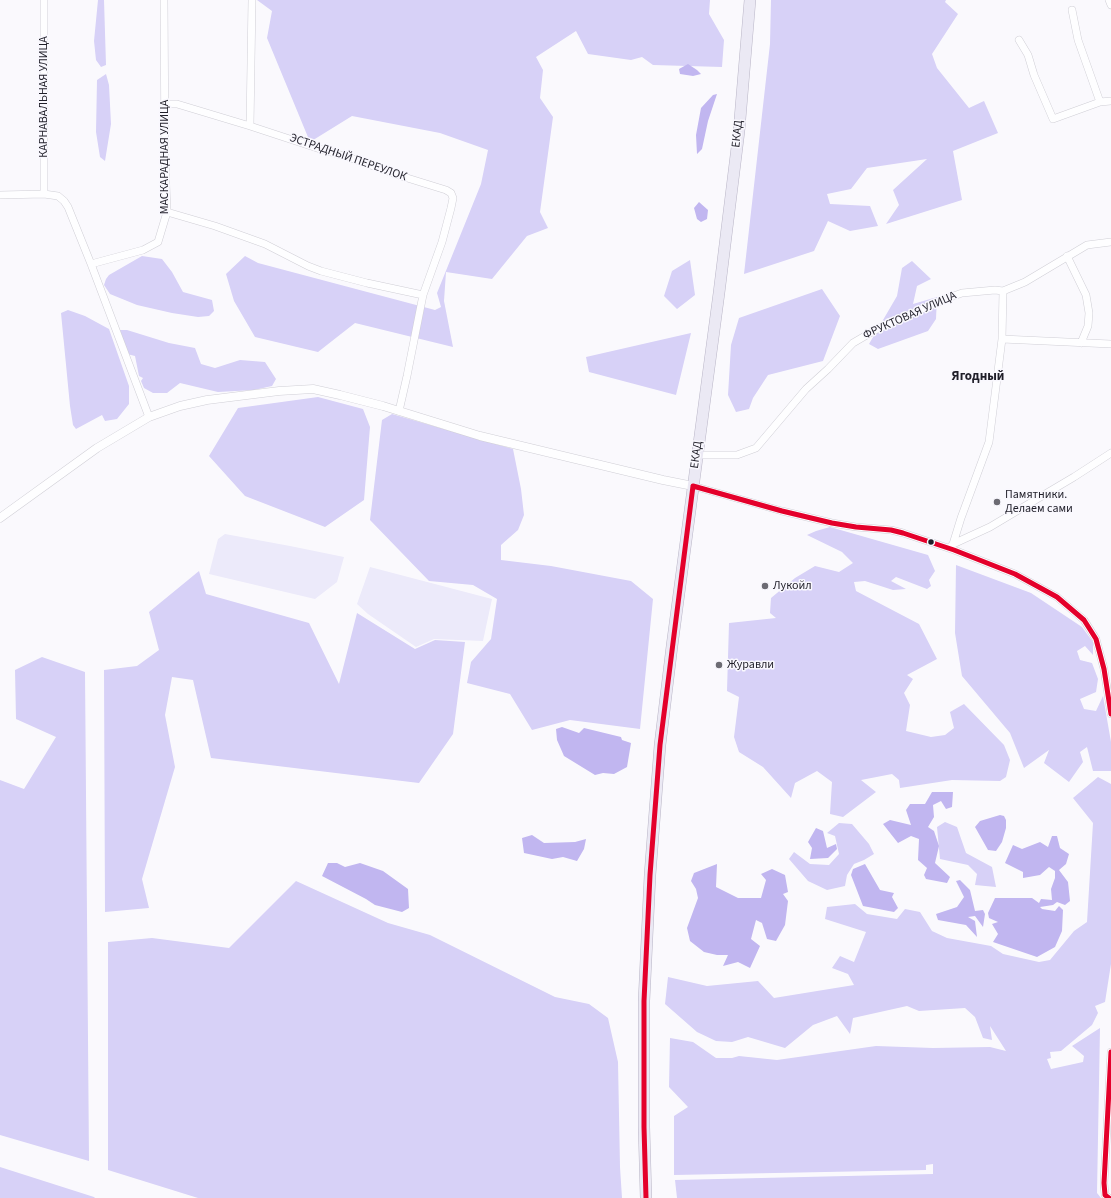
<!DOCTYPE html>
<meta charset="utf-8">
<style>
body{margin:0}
canvas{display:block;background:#faf9fd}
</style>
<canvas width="1111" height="1198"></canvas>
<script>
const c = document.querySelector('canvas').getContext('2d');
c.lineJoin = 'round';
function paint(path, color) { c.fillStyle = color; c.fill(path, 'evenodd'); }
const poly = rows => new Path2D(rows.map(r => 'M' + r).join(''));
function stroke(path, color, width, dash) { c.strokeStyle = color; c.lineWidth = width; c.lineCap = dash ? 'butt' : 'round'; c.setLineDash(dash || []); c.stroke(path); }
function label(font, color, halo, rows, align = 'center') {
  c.font = font + ' "Source Sans 3",sans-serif'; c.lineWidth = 3; c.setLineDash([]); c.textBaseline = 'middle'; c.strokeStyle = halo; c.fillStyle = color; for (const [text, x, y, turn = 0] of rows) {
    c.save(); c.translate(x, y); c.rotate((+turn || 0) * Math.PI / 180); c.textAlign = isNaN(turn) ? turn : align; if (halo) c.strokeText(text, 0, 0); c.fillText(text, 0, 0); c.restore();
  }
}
paint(poly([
 [225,534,290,546,344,557,337,582,315,599,209,574,218,539],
 [370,567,492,599,483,641,434,639,416,647,368,614,357,604]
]), '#eceafa');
paint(poly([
 [98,0,104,0,106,65,101,67,96,60,94,41],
 [257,0,710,0,709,14,724,40,722,67,653,65,642,57,631,60,588,54,576,31,536,57,543,70,540,98,553,117,540,212,548,228,527,236,492,279,446,272,444,301,453,347,355,323,318,352,255,337,234,301,226,274,245,256,258,263,435,310,441,307,437,293,481,184,488,150,440,133,352,116,310,142,267,38,272,11],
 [771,0,946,0,945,2,958,14,932,54,937,68,969,108,984,101,998,133,953,151,962,200,886,224,899,205,893,190,927,159,867,168,851,189,827,194,830,204,870,206,878,226,850,231,828,221,814,251,744,274,770,44],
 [106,74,109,85,111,124,105,161,100,157,96,132,97,80],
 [142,256,162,259,172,272,183,292,212,300,214,311,209,316,198,317,172,313,137,305,110,294,104,285,106,279,109,275],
 [690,260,695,295,677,309,664,296,672,271],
 [912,261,931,279,917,286,913,304,937,297,936,319,928,331,878,349,869,344,897,296,902,268],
 [822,289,840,316,823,361,768,375,753,398,749,409,736,412,728,395,731,345,739,318],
 [68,310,85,316,109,329,129,386,129,404,117,419,105,421,102,415,76,429,73,425,70,406,61,313],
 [120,330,127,330,169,343,195,348,201,364,215,368,240,360,265,362,276,379,272,386,254,390,218,392,180,383,167,393,153,393,144,388,141,381,143,378,139,376,135,356,127,354],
 [691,333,676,395,589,372,586,357],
 [318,397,363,409,370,427,364,500,325,527,245,496,209,456,238,408],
 [392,414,513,449,521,489,524,515,518,530,501,545,501,560,551,566,631,581,653,599,640,729,570,720,532,730,510,694,467,683,471,662,491,639,497,599,473,585,429,581,370,520,382,420],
 [830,527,928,555,935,571,929,580,931,586,927,589,896,577,891,581,906,589,893,590,865,581,854,582,856,591,919,624,937,659,907,675,913,679,904,693,910,705,906,731,931,737,945,735,954,728,950,712,964,704,1004,745,1010,760,1006,777,1000,781,952,780,900,788,899,780,892,774,861,780,876,792,843,817,830,814,832,782,817,771,795,783,791,798,763,767,739,752,734,737,739,697,727,691,729,623,776,618,770,613,771,598,795,578,815,566,839,572,853,563,842,552,807,535,816,531],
 [956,565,1031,593,1082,627,1093,642,1093,655,1085,646,1077,651,1080,660,1092,663,1098,679,1096,692,1080,699,1084,709,1096,711,1103,696,1111,742,1111,771,1093,771,1087,747,1080,752,1083,762,1069,782,1044,763,1049,750,1024,768,1010,733,962,676,955,633],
 [199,571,206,594,309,623,339,684,357,613,415,649,435,640,465,642,453,734,419,783,211,758,193,680,172,677,165,715,175,767,142,879,149,908,105,912,104,670,137,666,159,650,149,612],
 [42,657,85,672,89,1161,0,1135,0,780,24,789,56,737,16,719,15,670],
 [1098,777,1111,784,1111,964,1105,1002,1095,1006,1098,1013,1092,1025,1061,1051,1050,1052,1051,1058,1047,1059,1051,1069,1083,1062,1084,1056,1072,1046,1100,1028,1097,1193,1101,1198,677,1198,675,1180,933,1174,933,1164,926,1165,926,1170,674,1175,674,1116,688,1107,669,1087,670,1038,693,1042,716,1058,732,1058,739,1056,777,1060,876,1046,933,1048,990,1047,1006,1051,990,1026,992,1040,983,1038,975,1017,965,1008,919,1011,907,1006,853,1018,850,1034,837,1016,813,1025,785,1048,748,1037,732,1042,716,1041,697,1032,665,1004,668,977,707,986,758,981,774,998,854,985,848,974,832,968,840,956,854,962,866,932,825,919,827,907,855,904,867,914,897,919,905,909,920,912,932,931,947,938,991,946,1003,954,1039,962,1050,960,1074,931,1087,922,1093,823,1073,798],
 [945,822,957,827,966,853,992,867,996,887,975,885,977,874,968,865,940,859,937,827],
 [839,823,852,824,869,844,874,854,864,860,854,864,847,875,845,886,827,890,808,881,789,859,794,852,810,864,829,865,839,854,835,836,827,833],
 [296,881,388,923,430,935,555,997,589,1004,608,1018,618,1062,620,1167,622,1198,198,1198,108,1170,108,942,152,938,229,948],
 [0,1167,94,1197,95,1198,0,1198]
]), '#d7d1f7');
paint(poly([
 [688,64,697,70,701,74,693,76,680,74,679,69],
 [717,94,708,121,702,149,697,154,696,135,701,108,713,95],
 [699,202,708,210,707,219,701,222,697,219,694,208],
 [562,727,579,733,584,728,621,737,622,740,631,743,627,767,614,774,603,773,595,775,564,756,557,740,556,729],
 [932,792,953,792,952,807,946,809,941,801,933,805,934,817,928,827,934,831,939,846,935,863,950,877,947,883,926,879,924,875,927,868,918,860,919,839,911,836,898,843,883,824,890,820,911,825,906,810,910,804,925,804],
 [1000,815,1004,816,1006,820,1006,828,1002,842,996,851,988,850,975,827,980,821],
 [816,828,823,831,827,848,836,844,837,849,828,858,810,859,812,848,808,842],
 [532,835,544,843,575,842,586,839,584,849,577,861,563,857,552,859,524,853,522,838],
 [1052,836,1057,836,1060,848,1069,854,1066,864,1059,870,1068,882,1070,901,1065,905,1057,902,1053,905,1040,907,1042,909,1055,911,1059,906,1063,910,1062,931,1055,947,1037,957,993,942,998,934,992,924,998,922,989,918,988,913,995,898,1032,898,1039,903,1041,899,1052,900,1051,889,1055,878,1055,871,1049,867,1040,875,1023,878,1023,872,1005,863,1013,845,1022,849,1040,842,1048,847],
 [328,863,337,863,345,867,360,863,383,871,408,889,409,908,402,912,375,905,366,899,322,876],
 [717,864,716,887,738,898,761,898,766,880,761,874,772,869,785,875,788,892,783,894,788,901,785,925,776,941,767,939,762,923,756,920,751,939,760,946,750,968,738,962,723,966,728,955,717,955,704,952,690,941,687,928,698,898,696,889,691,881,694,873],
 [865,864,880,890,894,893,892,897,898,908,894,912,863,906,851,875,853,869],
 [960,880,970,890,975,911,983,910,985,914,983,927,975,916,968,917,975,921,977,937,966,925,938,920,936,914,957,907,964,897,956,881]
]), '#c1b6f0');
const minor = poly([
 [44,0,44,194],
 [1109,0,1111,5],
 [1072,10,1078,40,1100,102],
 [1019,40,1028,55,1034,75,1053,119,1100,102,1111,101],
 [165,104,177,104,250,126,252,0],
 [250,126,320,149,351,158,404,177,446,190,451,193,453,198,451,208,442,242,423,295,407,376,399,411],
 [0,195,44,194,58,196,64,201,68,207,91,264,149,417],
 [167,212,215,226,265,244,308,266,321,271,367,283,423,295],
 [1067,256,1086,295,1089,313,1088,326,1081,343],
 [91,264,143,250,158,242,167,212,165,157,164,0],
 [1002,339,1111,344],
 [697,455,737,455,756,448,806,389,828,369,853,343,877,329,945,299,962,293,995,290,1003,291,1025,282,1087,245,1111,242],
 [693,486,782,511,832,523,856,527,891,530,903,533,954,550,1015,574,1057,597,1084,620,1096,639,1104,669,1111,714],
 [953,544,990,527,1047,493,1074,477,1111,453],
 [949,548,953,544,961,518,989,442,1002,339,1003,291],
 [1109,1198,1105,1195,1104,1183,1111,1052]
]);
const tertiary = poly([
 [0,518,97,448,149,417,180,406,207,400,279,391,313,389,340,395,383,406,480,436,663,480,693,486]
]);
const trunk = poly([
 [646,1198,644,1127,644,1001,650,875,660,745,672,646,719,293,739,131,750,0]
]);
stroke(minor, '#d0cfd6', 8);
stroke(tertiary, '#d0cfd6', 9);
stroke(trunk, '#b9b5c6', 12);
stroke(minor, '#fefeff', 7);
stroke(tertiary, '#fefeff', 8);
stroke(trunk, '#ebe9f4', 11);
stroke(poly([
 [693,486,782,511,832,523,856,527,891,530,903,533,954,550,1015,574,1057,597,1084,620,1096,639,1104,669,1111,714],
 [646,1198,644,1127,644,1001,650,875,660,745,693,486],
 [1109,1198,1105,1195,1104,1183,1111,1052]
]), '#e4002b', 5);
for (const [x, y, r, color] of [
 [997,502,4,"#6c6b73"],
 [931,542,3.5,"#201f29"],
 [765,586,4,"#6c6b73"],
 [719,665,4,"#6c6b73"]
]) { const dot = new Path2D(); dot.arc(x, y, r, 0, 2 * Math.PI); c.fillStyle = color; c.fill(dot); stroke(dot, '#f9f8fe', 1.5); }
label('12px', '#201f29', '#f9f8fe', [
 ["КАРНАВАЛЬНАЯ УЛИЦА",44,97,-90],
 ["ЕКАД",738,134,-84],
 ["МАСКАРАДНАЯ УЛИЦА",165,157,-90],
 ["ЭСТРАДНЫЙ ПЕРЕУЛОК",348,158,19],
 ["ФРУКТОВАЯ УЛИЦА",910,316,-24],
 ["ЕКАД",697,455,-82]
]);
label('12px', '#201f29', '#f9f8fe', [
 ["Памятники.",1005,495],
 ["Делаем сами",1005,509],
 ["Лукойл",773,586],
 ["Журавли",727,665]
], 'left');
label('bold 13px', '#201f29', '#f9f8fe', [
 ["Ягодный",978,377]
]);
</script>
